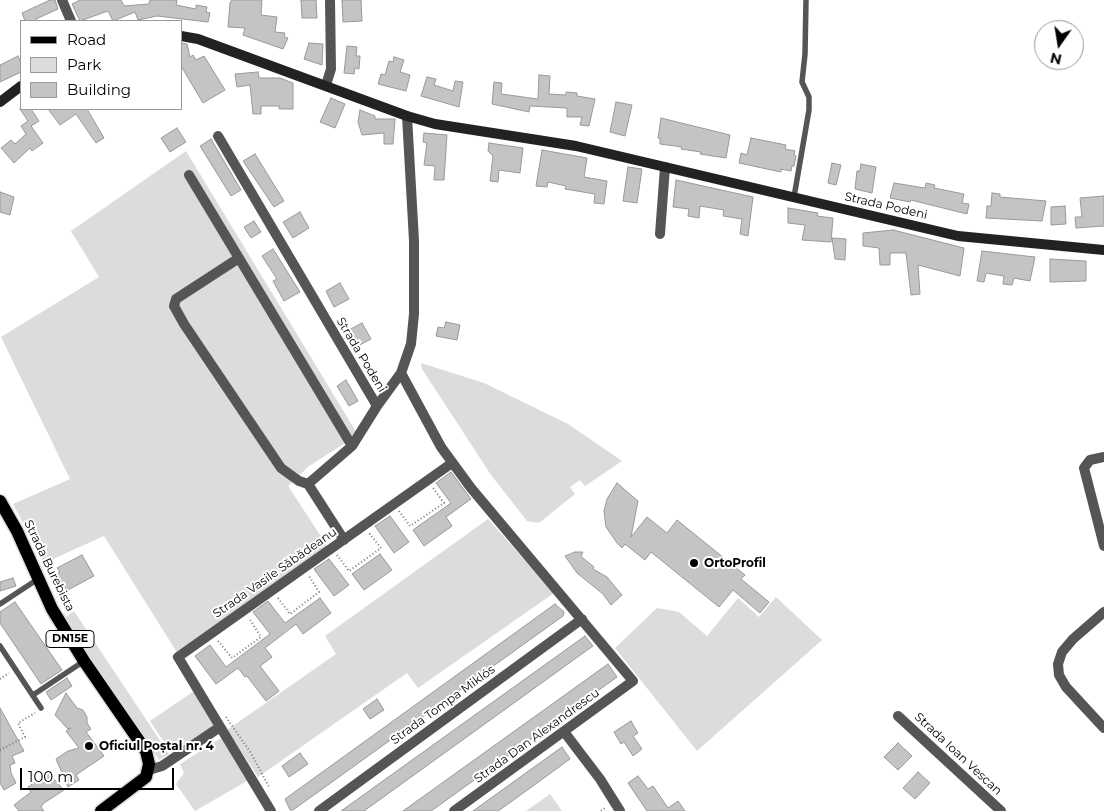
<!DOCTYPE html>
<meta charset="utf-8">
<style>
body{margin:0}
#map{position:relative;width:1104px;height:811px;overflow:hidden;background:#fff;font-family:Montserrat,sans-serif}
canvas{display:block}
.legend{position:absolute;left:20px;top:20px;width:162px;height:90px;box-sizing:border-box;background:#fff;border:1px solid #999;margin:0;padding:6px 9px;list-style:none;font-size:15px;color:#000}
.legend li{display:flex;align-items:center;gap:10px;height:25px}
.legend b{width:25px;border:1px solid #999}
.north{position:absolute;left:1034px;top:20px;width:50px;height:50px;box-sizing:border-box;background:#fff;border:1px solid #999;border-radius:50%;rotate:193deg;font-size:14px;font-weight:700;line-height:20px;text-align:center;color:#000}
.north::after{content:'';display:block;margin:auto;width:18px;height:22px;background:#000;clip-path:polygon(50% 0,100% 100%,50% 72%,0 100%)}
.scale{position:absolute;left:20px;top:768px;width:154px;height:22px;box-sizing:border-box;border:2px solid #000;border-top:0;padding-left:6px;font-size:15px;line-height:18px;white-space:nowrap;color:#000;-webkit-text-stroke:4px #fff;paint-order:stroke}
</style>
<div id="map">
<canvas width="1104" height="811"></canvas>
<ul class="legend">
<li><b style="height:6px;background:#000"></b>Road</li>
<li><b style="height:14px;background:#dcdcdc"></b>Park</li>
<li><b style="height:14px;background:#c4c4c4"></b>Building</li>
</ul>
<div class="north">N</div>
<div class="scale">100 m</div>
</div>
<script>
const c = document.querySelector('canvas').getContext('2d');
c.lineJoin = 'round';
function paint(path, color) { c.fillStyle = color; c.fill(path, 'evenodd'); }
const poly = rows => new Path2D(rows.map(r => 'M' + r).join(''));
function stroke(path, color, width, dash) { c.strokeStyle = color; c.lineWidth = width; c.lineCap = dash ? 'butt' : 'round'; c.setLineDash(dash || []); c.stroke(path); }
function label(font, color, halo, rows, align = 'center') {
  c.font = font + ' Montserrat,sans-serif'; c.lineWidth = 4; c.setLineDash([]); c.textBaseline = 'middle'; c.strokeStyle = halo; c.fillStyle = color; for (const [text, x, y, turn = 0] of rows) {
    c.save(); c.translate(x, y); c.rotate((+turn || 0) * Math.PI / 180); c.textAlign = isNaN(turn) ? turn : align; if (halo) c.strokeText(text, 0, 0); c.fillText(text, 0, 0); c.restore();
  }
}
paint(poly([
 [186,151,358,435,309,466,288,486,328,547,178,654,104,536,44,563,13,504,70,479,1,337,99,277,71,231],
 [421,363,484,383,568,424,622,461,585,486,580,480,570,487,575,494,539,523,527,521,491,475,422,369],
 [488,519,554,593,418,688,407,673,258,777,227,730,336,654,325,636],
 [776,597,822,640,697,751,615,648,657,608,679,612,707,636,738,598,759,617],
 [74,611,169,754,159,760,64,618],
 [194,691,215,725,171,753,150,721],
 [221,738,247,781,195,811,176,784,184,773,180,764],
 [550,794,562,811,526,811]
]), '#dcdcdc');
const building = poly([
 [50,0,55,0,58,9,36,19,37,21,25,21,22,13,50,0],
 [80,0,121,0,124,6,149,4,150,0,177,0,176,5,196,9,196,5,207,7,206,12,210,13,208,22,157,16,138,20,135,12,113,21,108,11,80,21,72,4,80,0],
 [232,0,262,0,261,15,277,17,275,32,285,33,284,37,288,38,283,49,243,35,245,28,228,27,230,3,232,0],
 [301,0,316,0,317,18,302,18,301,0],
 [342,0,361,0,362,21,343,22,342,0],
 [181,43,187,44,190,57,193,55,196,60,204,56,225,90,203,103,181,66,181,43],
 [309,43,323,44,322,65,304,59,309,43],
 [347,46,357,47,356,56,360,56,359,69,355,68,354,74,344,73,347,46],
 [18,56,21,63,21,72,0,82,0,65,18,56],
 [394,57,404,60,400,72,410,75,406,91,378,84,381,74,385,75,389,61,393,62,394,57],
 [258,72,259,78,280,78,293,83,293,109,279,109,279,106,261,106,261,114,253,114,250,85,237,87,235,74,258,72],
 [539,75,550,76,549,94,566,95,566,92,577,93,577,96,595,99,589,126,580,125,582,117,567,117,567,108,530,106,529,112,492,104,494,82,502,83,501,94,538,99,539,75],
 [427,77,436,79,434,85,453,91,455,81,463,82,459,107,421,96,427,77],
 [331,98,345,104,335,128,320,122,331,98],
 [616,102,632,105,625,136,610,132,616,102],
 [20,109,31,109,39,121,31,126,43,143,32,151,30,148,14,163,1,148,11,140,15,144,26,134,21,126,28,121,20,109],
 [48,109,87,109,104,138,96,143,76,114,60,125,48,109],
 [360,110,375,116,375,119,395,119,393,144,384,144,384,133,362,135,358,122,360,110],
 [661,118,730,135,726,158,700,154,701,152,681,149,682,147,660,144,660,138,658,138,661,118],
 [177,128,186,142,170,152,161,138,177,128],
 [424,133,447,135,444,180,434,180,435,166,424,165,427,143,423,142,424,133],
 [751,138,786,145,785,149,795,151,794,155,796,156,794,166,792,166,791,171,781,169,781,172,739,163,741,153,747,155,751,138],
 [211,139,241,190,231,196,200,146,211,139],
 [489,143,523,148,520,173,499,170,498,182,490,181,493,156,488,151,489,143],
 [542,150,587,158,584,177,607,181,604,204,594,203,595,194,565,189,566,186,548,182,547,187,536,186,542,150],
 [255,154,284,201,274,207,243,161,255,154],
 [832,163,841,165,836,185,828,183,832,163],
 [861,164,876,167,872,193,855,189,857,171,860,171,861,164],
 [628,167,642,169,637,203,623,201,628,167],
 [676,180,753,197,748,236,740,234,742,219,723,216,724,210,700,206,699,218,688,216,689,209,673,207,676,180],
 [894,183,925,188,926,183,935,185,934,188,964,194,962,203,969,204,967,214,911,200,910,202,890,198,894,183],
 [0,192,14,197,10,215,0,212,0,192],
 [992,193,1000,194,1000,197,1046,201,1042,221,986,218,987,206,991,206,992,193],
 [1104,196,1104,226,1076,228,1075,217,1082,217,1080,198,1104,196],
 [1065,206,1066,224,1051,225,1051,207,1065,206],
 [788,208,818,213,817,216,833,218,831,242,802,240,805,225,788,223,788,208],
 [300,212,309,228,293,238,283,222,300,212],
 [254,221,261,232,251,238,244,227,254,221],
 [893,230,964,248,960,276,918,265,920,294,911,295,906,253,890,253,890,265,880,265,879,248,863,246,863,233,893,230],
 [832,238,846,239,845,260,835,259,832,238],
 [273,249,300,292,284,301,273,281,277,279,262,256,273,249],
 [982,251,1035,257,1030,281,1014,278,1012,285,1003,284,1004,276,986,273,984,282,977,281,982,251],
 [1050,259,1086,261,1086,281,1050,282,1050,259],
 [340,283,349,299,334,307,326,291,340,283],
 [446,322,460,325,457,340,436,336,438,327,444,328,446,322],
 [362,323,371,339,354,348,345,332,362,323],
 [346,380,358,401,349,406,337,386,346,380],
 [451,472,471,499,446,517,452,526,424,546,413,530,451,503,436,483,451,472],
 [617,483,638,501,631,537,647,517,667,533,677,520,745,575,741,579,769,602,760,613,733,590,719,607,651,552,645,560,625,544,622,548,617,543,606,527,604,511,607,499,617,483],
 [390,516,409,542,394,553,375,526,390,516],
 [575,552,583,552,581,556,584,559,594,567,593,569,607,577,622,595,611,605,603,594,577,573,565,556,575,552],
 [380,554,392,570,364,590,352,574,380,554],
 [82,555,94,576,66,591,57,574,60,572,57,568,82,555],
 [329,559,349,585,334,596,314,569,329,559],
 [13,578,16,586,0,591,0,582,13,578],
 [320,598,331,613,303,634,296,624,265,648,272,657,260,666,279,691,266,701,247,676,245,677,238,668,216,684,195,656,210,645,226,667,270,634,253,612,268,601,285,623,320,598],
 [15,602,62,670,41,684,0,623,0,612,15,602],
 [555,604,564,612,563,616,293,810,290,810,285,799,555,604],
 [585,636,593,646,579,656,364,811,341,811,585,636],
 [608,664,617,677,441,804,431,811,403,811,608,664],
 [67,678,72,686,51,700,46,692,67,678],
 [66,693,77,708,83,710,87,717,87,723,91,729,86,732,104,756,76,775,79,780,68,787,56,759,68,751,79,748,66,731,71,728,68,729,55,715,66,693],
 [377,699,384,710,370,719,363,709,377,699],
 [0,708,24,751,12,756,15,763,10,765,11,773,16,783,4,790,0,783,0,708],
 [631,721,638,733,633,736,642,749,633,756,624,742,621,744,614,732,631,721],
 [898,743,912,756,898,770,884,757,898,743],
 [562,747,570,759,515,799,498,811,473,811,562,747],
 [300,753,308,764,289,777,282,766,300,753],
 [918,772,930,783,915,799,903,788,918,772],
 [48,773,64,790,44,803,41,807,44,811,19,811,14,805,31,792,28,787,48,773],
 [638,776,648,789,653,786,668,808,678,801,685,811,647,811,628,783,638,776]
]);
paint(building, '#c4c4c4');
stroke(building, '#999', 1);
const primary = poly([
 [0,501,17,531,52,609,84,661,146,751,149,764,146,777,101,811]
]);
stroke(primary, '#dbdbdb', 15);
stroke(poly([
 [399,511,410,526,444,503,433,488],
 [337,555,349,571,381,548,369,533],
 [278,598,290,614,319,592,309,576],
 [218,641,232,658,261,637,249,618],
 [0,679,9,673],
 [226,717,251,753,269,787],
 [0,750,25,737,18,723,35,713],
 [601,811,606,807]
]), '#777', 2, [1, 2.5]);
stroke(poly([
 [794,197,809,110,809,97,802,82,805,54,806,0],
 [0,604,38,579],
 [0,646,41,708],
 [33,695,84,661]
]), '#555', 5.5);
stroke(poly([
 [62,0,71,21],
 [326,85,331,69,330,0],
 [218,136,377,406,401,373,411,344,414,314,414,241,407,116],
 [189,175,352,446],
 [660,234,665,167],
 [239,258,176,299,174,306,184,324,281,468,299,481,308,484,352,446,377,406],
 [401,373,441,447,471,488,633,681,454,811],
 [1104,457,1090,460,1084,468,1104,546],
 [308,484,344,540],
 [1104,612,1073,639,1062,652,1058,664,1059,675,1066,687,1104,728],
 [898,716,1001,811],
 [565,733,600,779,620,811],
 [149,770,162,766,220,727],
 [271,811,178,657,452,463],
 [319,811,582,619]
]), '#555', 10);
stroke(poly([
 [181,36,198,39,407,116,435,124,576,146,958,236,1104,250],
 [0,102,21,86]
]), '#222', 10);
stroke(primary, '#000', 12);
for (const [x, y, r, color] of [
 [694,563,5,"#000"],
 [89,746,5,"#000"]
]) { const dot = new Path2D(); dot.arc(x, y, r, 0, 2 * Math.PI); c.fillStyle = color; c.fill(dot); stroke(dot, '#fff', 2); }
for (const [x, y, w] of [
 [70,639,48]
]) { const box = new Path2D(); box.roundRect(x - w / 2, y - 8.5, w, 17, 4); c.fillStyle = '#fff'; c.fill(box); stroke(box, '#000', 1); }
label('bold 11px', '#000', null, [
 ["DN15E",70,639]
]);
label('12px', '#000', '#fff', [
 ["Strada Podeni",886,206,13],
 ["Strada Podeni",361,355,59],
 ["Strada Burebista",49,566,64],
 ["Strada Vasile Săbădeanu",275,573,-35],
 ["Strada Tompa Miklós",443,705,-36],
 ["Strada Dan Alexandrescu",537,736,-36],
 ["Strada Ioan Vescan",958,754,43]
]);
label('bold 12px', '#000', '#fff', [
 ["OrtoProfil",704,563],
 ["Oficiul Poștal nr. 4",99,746]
], 'left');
</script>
